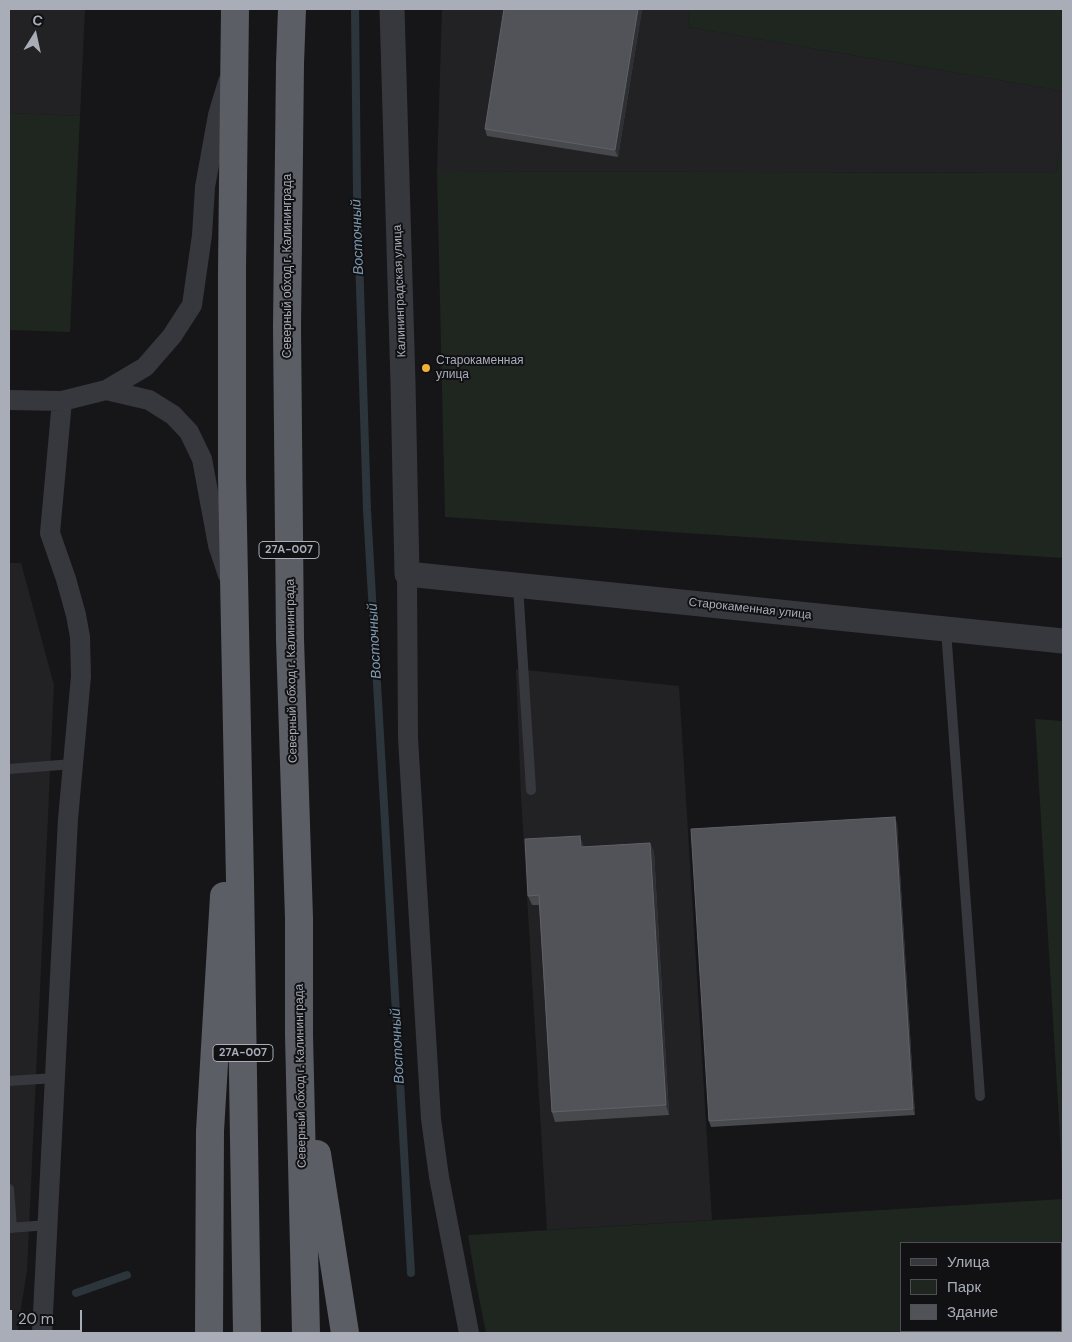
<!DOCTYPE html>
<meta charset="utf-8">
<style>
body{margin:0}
#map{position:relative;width:1072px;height:1342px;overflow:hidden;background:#161618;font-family:"DM Sans",sans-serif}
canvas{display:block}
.frame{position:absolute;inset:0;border:10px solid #a8adb8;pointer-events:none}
.legend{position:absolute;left:900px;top:1242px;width:162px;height:90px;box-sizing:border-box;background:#111113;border:1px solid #4d4f55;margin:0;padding:6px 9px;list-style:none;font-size:15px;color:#a8adb8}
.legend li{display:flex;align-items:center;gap:10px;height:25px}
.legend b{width:25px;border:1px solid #4d4f55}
.north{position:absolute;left:10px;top:10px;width:50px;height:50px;-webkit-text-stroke:4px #111113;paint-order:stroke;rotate:10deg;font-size:14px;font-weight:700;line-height:20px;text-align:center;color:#a8adb8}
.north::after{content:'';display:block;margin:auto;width:18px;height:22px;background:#a8adb8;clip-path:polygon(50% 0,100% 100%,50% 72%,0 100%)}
.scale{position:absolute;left:10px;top:1310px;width:72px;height:22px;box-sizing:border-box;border:2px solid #a8adb8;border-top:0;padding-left:6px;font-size:15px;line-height:18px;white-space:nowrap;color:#a8adb8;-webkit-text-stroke:4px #111113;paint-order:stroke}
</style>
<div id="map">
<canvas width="1072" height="1342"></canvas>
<div class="frame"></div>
<ul class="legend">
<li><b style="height:6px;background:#37383d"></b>Улица</li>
<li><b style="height:14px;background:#1e261f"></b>Парк</li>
<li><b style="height:14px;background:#525359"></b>Здание</li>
</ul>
<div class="north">С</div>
<div class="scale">20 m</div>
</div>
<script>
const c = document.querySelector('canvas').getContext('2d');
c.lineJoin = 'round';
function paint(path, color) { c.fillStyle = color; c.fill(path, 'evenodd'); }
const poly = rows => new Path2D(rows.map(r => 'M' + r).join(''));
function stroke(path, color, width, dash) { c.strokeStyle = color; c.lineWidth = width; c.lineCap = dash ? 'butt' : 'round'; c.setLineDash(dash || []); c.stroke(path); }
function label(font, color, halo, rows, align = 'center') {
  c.font = font + ' "DM Sans",sans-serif'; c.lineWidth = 4; c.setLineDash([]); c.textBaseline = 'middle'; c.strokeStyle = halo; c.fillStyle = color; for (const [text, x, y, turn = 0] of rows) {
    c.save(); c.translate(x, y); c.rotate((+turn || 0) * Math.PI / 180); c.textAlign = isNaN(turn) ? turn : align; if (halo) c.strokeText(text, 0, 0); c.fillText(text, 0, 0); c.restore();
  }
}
paint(poly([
 [9,9,85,9,80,116,9,113],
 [442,9,690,9,688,27,1063,91,1063,129,1056,173,437,171],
 [9,563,21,563,54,685,27,1271,17,1333,9,1333],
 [516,669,679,686,712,1220,547,1230,521,796]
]), '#222225');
paint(poly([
 [690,9,1063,9,1063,91,688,27],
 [9,113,80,116,70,332,9,330],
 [1063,129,1063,558,445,517,437,171,1056,173],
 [1035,719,1063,721,1063,1187],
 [1063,1199,1063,1333,486,1333,476,1283,468,1235],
 [1061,1243,1061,1331,901,1331,901,1243]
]), '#1e261f');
stroke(poly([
 [355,9,357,192,367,510,411,1273],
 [76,1293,127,1275]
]), '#2c353c', 8);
stroke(poly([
 [518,586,531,790],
 [946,630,980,1096],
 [9,769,73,764],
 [9,1081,55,1078],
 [9,1189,12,1228],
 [9,1228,48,1225]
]), '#37383d', 10);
stroke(poly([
 [106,390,149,400,173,415,189,432,202,459,218,545,228,575],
 [9,400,62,401,106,390,145,367,172,336,192,305,202,235,205,187,218,115,228,82],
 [407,574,408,738,431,1119,439,1177,469,1333],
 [42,1333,68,819,81,676,80,637,76,615,66,579,50,533,62,401]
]), '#37383d', 20);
stroke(poly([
 [392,9,403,383,407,574,1063,641]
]), '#37383d', 25);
stroke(poly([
 [235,9,232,270,232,477,240,881,247,1333],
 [292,9,290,64,287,327,290,639,299,918,299,1035,306,1333],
 [317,1154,345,1333],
 [209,1333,210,1131,224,896]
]), '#5b5e65', 28);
paint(poly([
 [504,9,642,9,618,157,487,136,485,129],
 [897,823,915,1115,711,1127,709,1121],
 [650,843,654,852,669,1115,555,1122,552,1112,539,905,532,905,528,896,584,847]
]), '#47494d');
paint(poly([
 [638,9,642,9,618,157,615,150],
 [895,817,897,823,915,1115,913,1109],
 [580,836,584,846,585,857,581,847],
 [650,843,654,852,669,1115,666,1105]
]), '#2f3033');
const building = poly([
 [504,9,638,9,615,150,485,129,504,9],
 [895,817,913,1109,709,1121,691,829,895,817],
 [580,836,581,847,650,843,666,1105,552,1112,539,895,528,896,525,839,580,836]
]);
paint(building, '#525359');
stroke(building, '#5f6168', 1);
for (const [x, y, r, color] of [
 [426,368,5,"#f2b134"]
]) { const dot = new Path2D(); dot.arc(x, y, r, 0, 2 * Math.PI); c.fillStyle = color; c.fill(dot); stroke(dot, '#111113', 2); }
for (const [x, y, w] of [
 [289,550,60],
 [243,1053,60]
]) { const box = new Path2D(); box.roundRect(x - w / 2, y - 8.5, w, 17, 4); c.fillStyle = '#111113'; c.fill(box); stroke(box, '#a8adb8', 1); }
label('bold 11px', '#a8adb8', null, [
 ["27А-007",289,550],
 ["27А-007",243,1053]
]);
label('12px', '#a8adb8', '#111113', [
 ["Северный обход г. Калининграда",288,266,-90],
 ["Калининградская улица",400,291,-92],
 ["Старокаменная улица",750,609,6],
 ["Северный обход г. Калининграда",292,671,-91],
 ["Северный обход г. Калининграда",301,1076,-91]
]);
label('12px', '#a8adb8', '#111113', [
 ["Старокаменная",436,361],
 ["улица",436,375]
], 'left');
label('italic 14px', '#7f9bb3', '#111113', [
 ["Восточный",358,237,-92],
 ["Восточный",375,641,-93],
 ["Восточный",398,1046,-93]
]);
</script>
